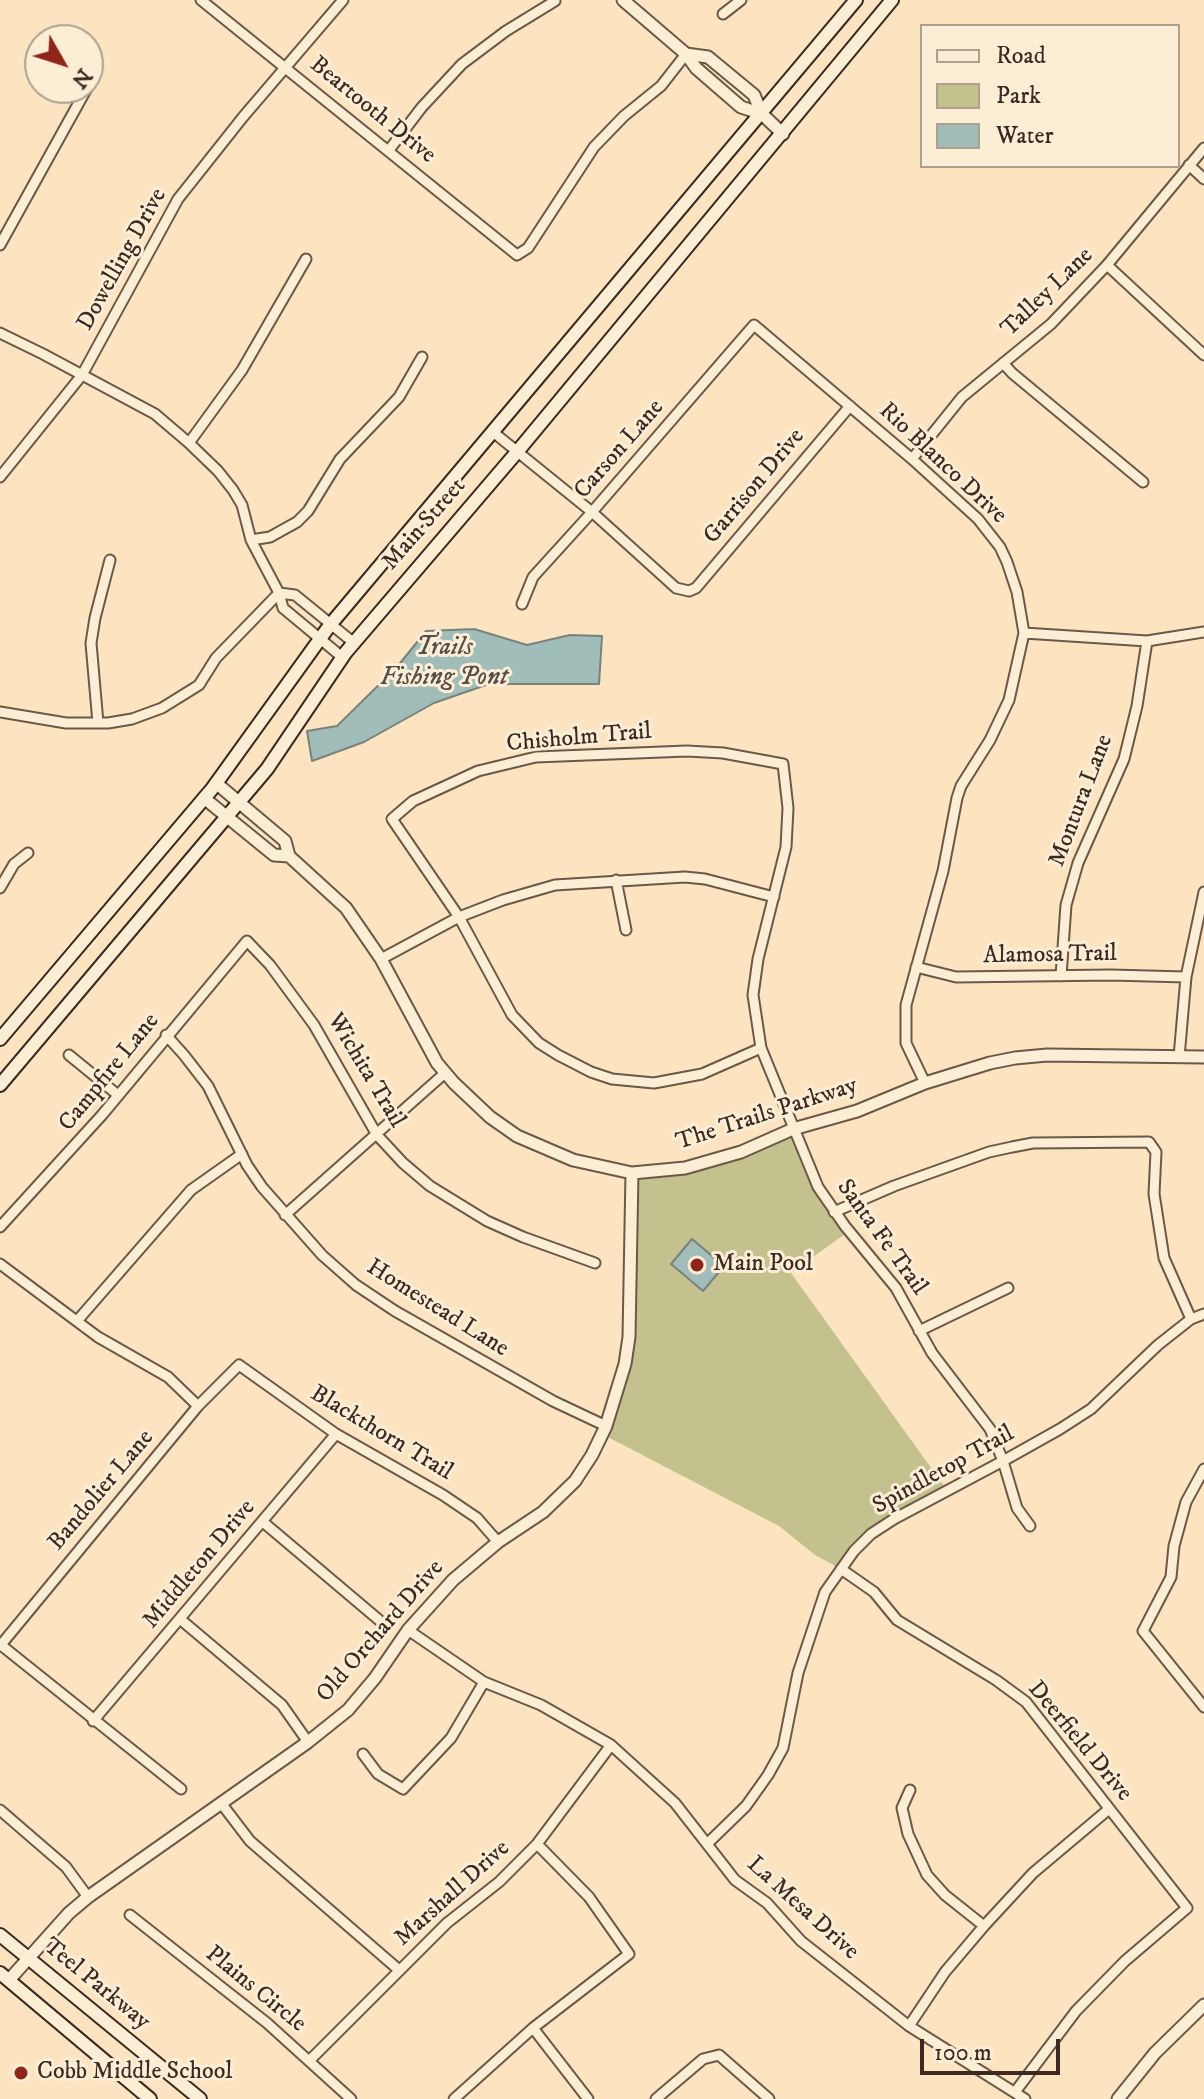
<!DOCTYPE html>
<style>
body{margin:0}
#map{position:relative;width:1204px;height:2099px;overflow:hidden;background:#fbe4bf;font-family:"IM FELL DW Pica",serif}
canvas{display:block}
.legend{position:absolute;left:920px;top:24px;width:260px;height:144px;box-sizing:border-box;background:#fcedd5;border:2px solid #af9f8d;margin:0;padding:10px 14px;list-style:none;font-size:24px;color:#3c2922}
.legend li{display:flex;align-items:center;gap:16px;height:40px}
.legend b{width:40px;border:2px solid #af9f8d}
.north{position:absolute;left:24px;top:24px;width:80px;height:80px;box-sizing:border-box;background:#fcedd5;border:2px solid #af9f8d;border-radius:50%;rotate:129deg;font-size:22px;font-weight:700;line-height:32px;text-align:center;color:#3c2922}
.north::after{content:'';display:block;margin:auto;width:28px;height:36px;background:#8f2418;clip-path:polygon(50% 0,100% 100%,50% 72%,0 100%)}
.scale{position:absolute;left:920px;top:2039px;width:140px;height:36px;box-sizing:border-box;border:4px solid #3c2922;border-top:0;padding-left:10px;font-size:24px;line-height:28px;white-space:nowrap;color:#3c2922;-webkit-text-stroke:6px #fcedd5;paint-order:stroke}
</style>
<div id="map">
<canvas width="1204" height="2099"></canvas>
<ul class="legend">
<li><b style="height:10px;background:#fcedd5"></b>Road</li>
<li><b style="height:22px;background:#c3c28f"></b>Park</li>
<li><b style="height:22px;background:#a1bdba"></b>Water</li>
</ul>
<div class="north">N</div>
<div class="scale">100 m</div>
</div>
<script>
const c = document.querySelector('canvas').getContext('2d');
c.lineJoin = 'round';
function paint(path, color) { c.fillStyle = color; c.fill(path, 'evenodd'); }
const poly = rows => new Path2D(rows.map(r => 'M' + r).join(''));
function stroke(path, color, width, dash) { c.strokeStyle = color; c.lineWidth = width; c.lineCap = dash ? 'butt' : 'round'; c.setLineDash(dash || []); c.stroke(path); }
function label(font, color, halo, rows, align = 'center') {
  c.font = font + ' "IM FELL DW Pica",serif'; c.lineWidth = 6; c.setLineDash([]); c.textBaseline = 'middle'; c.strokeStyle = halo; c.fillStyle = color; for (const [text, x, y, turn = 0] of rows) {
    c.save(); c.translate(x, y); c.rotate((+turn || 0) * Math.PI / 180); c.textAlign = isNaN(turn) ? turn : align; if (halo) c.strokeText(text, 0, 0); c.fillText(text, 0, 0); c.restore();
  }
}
paint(poly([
 [793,1129,818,1187,849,1231,791,1273,947,1490,871,1534,841,1569,815,1555,779,1526,602,1434,625,1364,632,1173,683,1168]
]), '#c3c28f');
const water = poly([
 [474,629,527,645,570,635,602,636,599,684,489,684,434,703,364,742,312,761,307,731,337,726,397,667,426,631,474,629],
 [692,1239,724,1266,703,1291,671,1264,692,1239]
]);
paint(water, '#a1bdba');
stroke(water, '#79827d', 2);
const minor = poly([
 [201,0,517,255,528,248,594,147,624,116,661,86,686,54],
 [723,14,741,0],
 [389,150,422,107,462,64,506,31,555,1],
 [1189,165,1204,179],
 [0,245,87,88],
 [1107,265,1204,355],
 [0,333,43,354,155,414,189,443,218,471,233,490,242,505,251,540,279,593,283,608,342,657],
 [1003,363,1012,373,1143,482],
 [493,432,592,512,676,588,689,591,696,588,850,406],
 [189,443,242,370,306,259],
 [912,459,962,397,1051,324,1107,265,1204,148],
 [0,477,82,375,178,199,243,117,343,0],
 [251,540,270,537,297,522,308,511,340,459,399,397,422,357],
 [279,593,295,595,354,643],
 [522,604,533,577,592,512,754,325,912,459,978,519,1000,547,1007,562,1017,592,1024,633,1009,700,990,740,961,786,957,798,943,871,906,1005,906,1043,925,1083],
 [1024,633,1147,641,1204,632],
 [0,712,66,723,108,723,132,719,162,708,199,685,216,658,279,593],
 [98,723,91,643,95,618,110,560],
 [616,880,626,930],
 [0,888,14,864,28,853],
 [381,959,459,917,503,900,555,885,685,877,705,879,774,897],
 [916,967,956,977,1111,975,1186,977],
 [1061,976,1066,905,1078,863,1124,759,1137,706,1147,641],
 [166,1035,184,1055,208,1086,247,1165,262,1187,322,1255,356,1285,395,1311,553,1401,606,1426],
 [761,1048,702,1074,654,1083,612,1079,591,1072,558,1055,539,1043,512,1015,459,917,392,819,413,801,478,771,536,757,687,751,723,753,783,764,788,808,786,847,758,959,753,995,761,1048,818,1187,845,1226,896,1288,932,1353,990,1429,1003,1461,1017,1508,1030,1526],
 [69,1055,118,1095],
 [1179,1057,1186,977,1204,892],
 [834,1212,894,1186,989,1152,1012,1147,1033,1143,1149,1142,1156,1152,1154,1194,1164,1258,1191,1319],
 [285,1215,445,1073],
 [0,1227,102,1115,247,941,270,965,314,1025,377,1135,403,1163,430,1186,487,1221,523,1237,595,1263],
 [0,1264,98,1337,168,1377,198,1406],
 [77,1321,191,1190,242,1154],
 [919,1331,1008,1288],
 [1204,1469,1186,1502,1174,1546,1171,1577,1143,1631,1204,1707],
 [263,1522,379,1620],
 [841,1569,874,1592,897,1620,996,1680,1026,1702,1187,1908,1125,1961,1076,2011,1015,2092],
 [180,1619,282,1705,308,1742],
 [408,1630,484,1682,541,1705,611,1745,675,1803,735,1880,767,1903,801,1941,909,2026,1025,2099],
 [1,1645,181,1789],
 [0,1646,198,1406,239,1365,336,1434,443,1495,477,1518,498,1542],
 [93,1721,336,1434],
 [363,1754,378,1774,403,1789,451,1738,484,1682],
 [910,1790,902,1808,908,1834,927,1875,945,1895,984,1926],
 [221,1803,250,1841,399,1970],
 [0,1810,66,1867,88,1897],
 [708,1843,746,1806,768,1775,783,1748,798,1673,825,1592,854,1551,871,1534,894,1519,1003,1461,1060,1429,1091,1409,1158,1345,1191,1319,1204,1314],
 [130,1915,267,2023,351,2099],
 [909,2026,945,1972,984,1926,1033,1873,1109,1809],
 [533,2028,588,2099],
 [309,2061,447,1923,499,1882,537,1844,611,1745],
 [454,2099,533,2028,629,1954,589,1897,537,1844],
 [656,2099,703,2059,719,2055,769,2099]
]);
const tertiary = poly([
 [623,0,686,54,696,68,741,107,762,114],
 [686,54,708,57,754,95,762,114,783,134],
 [216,783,285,841,289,856,346,908,381,959,437,1063,454,1083,490,1117,517,1136,573,1160,632,1173,685,1168,741,1152,793,1129,857,1111,925,1083,990,1063,1015,1058,1047,1055,1204,1057],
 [204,798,274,855,289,856],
 [9,1980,69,1913,88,1897,308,1742,348,1710,375,1678,408,1630,453,1580,498,1542,543,1512,575,1481,592,1455,606,1426,625,1364,629,1337,632,1173],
 [1118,2099,1155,2053,1204,2005]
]);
const secondary = poly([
 [0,1039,212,789,330,625,856,0],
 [0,1085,267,769,346,652,517,452,892,0],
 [0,1935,200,2099],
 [0,1973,150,2099]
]);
stroke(minor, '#6c5849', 13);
stroke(tertiary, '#6c5849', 15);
stroke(secondary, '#3c2922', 16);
stroke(minor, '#fcedd5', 9);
stroke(tertiary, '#fcedd5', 11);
stroke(secondary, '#fcedd5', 12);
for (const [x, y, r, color] of [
 [697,1265,8,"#8f2418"],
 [21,2073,8,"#8f2418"]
]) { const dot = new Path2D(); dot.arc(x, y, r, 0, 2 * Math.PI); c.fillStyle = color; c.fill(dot); stroke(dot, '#fcedd5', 3); }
label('24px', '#3c2922', '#fcedd5', [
 ["Beartooth Drive",372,111,39],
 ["Dowelling Drive",123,260,-61],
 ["Talley Lane",1048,293,-44],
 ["Carson Lane",620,450,-49],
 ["Rio Blanco Drive",942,464,43],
 ["Garrison Drive",755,487,-50],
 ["Main Street",425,525,-49],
 ["Chisholm Trail",579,739,-5],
 ["Montura Lane",1082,801,-69],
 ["Alamosa Trail",1050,956,-1],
 ["Wichita Trail",365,1071,59],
 ["Campfire Lane",110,1073,-51],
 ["The Trails Parkway",767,1115,-18],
 ["Santa Fe Trail",881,1238,54],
 ["Homestead Lane",437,1309,32],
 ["Blackthorn Trail",381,1434,31],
 ["Spindletop Trail",944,1471,-29],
 ["Bandolier Lane",102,1491,-50],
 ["Middleton Drive",200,1565,-50],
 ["Old Orchard Drive",381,1632,-49],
 ["Deerfield Drive",1079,1742,50],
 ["Marshall Drive",453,1894,-42],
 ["La Mesa Drive",802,1909,42],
 ["Teel Parkway",96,1985,39],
 ["Plains Circle",255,1990,39]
]);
label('24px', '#3c2922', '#fcedd5', [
 ["Main Pool",713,1265],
 ["Cobb Middle School",37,2073]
], 'left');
label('italic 26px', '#554e48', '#fcedd5', [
 ["Trails",444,649],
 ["Fishing Pont",444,679]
]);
</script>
